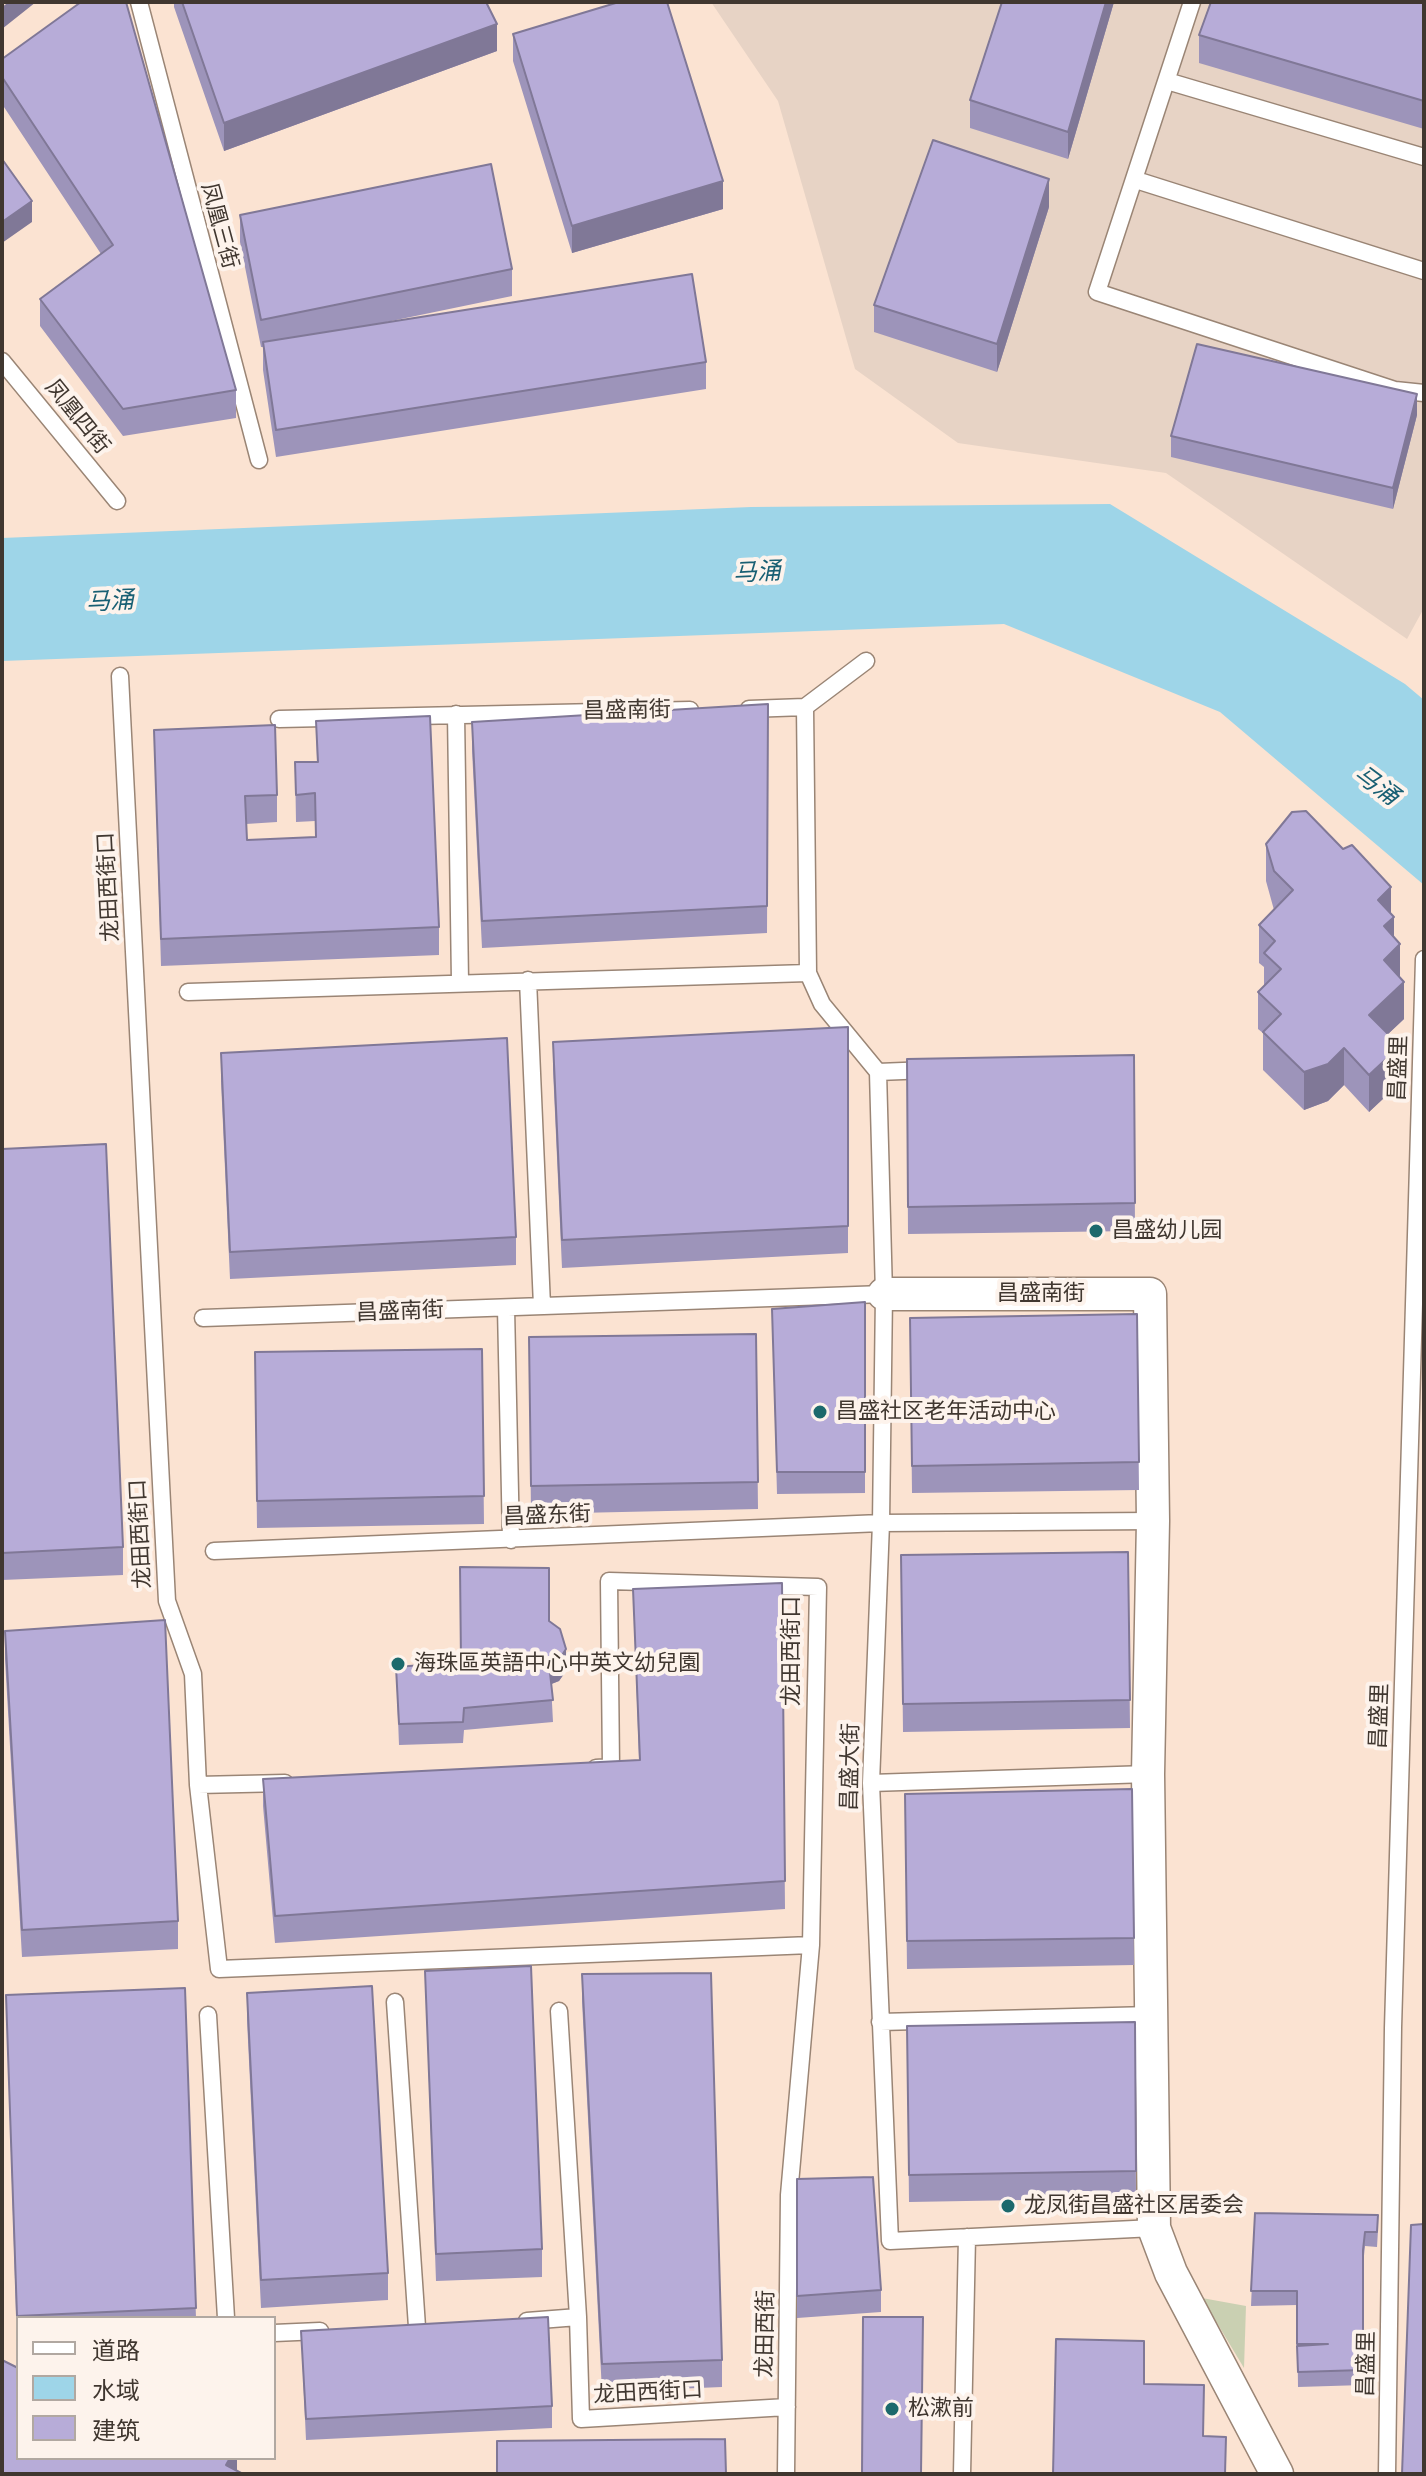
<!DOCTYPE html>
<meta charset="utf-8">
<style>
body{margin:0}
#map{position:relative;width:1426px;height:2476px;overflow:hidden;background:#fbe3d2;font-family:"Fira Sans","Noto Sans SC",sans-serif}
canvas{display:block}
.frame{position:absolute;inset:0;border:4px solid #403730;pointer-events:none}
.legend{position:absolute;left:16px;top:2316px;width:260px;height:144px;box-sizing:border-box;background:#fdf3ec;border:2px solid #b1a8a1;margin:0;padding:10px 14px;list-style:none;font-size:24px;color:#403730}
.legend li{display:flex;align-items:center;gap:16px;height:40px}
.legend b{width:40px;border:2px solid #b1a8a1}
</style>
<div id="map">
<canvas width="1426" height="2476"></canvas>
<div class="frame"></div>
<ul class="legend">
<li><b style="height:10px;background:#fff"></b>道路</li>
<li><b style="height:22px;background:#9ed5e8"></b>水域</li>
<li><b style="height:22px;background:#b7acd8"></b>建筑</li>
</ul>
</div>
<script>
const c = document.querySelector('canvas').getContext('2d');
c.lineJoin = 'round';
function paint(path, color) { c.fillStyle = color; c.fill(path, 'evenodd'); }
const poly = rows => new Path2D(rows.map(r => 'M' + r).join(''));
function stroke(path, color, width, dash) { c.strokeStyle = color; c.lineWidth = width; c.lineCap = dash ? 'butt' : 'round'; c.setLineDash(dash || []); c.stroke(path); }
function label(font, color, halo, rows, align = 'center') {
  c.font = font + ' "Fira Sans","Noto Sans SC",sans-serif'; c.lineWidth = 8; c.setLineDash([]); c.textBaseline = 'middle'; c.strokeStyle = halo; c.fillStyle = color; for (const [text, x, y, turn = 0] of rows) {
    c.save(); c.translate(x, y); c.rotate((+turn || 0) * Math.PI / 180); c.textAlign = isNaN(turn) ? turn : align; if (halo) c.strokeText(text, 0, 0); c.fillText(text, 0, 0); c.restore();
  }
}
paint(poly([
 [711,2,1424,2,1424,608,1407,639,1166,473,958,443,855,369,778,101]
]), '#e7d3c5');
paint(poly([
 [1202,2298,1246,2306,1244,2368]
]), '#cad0b2');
paint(poly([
 [1110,504,1405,684,1424,700,1424,885,1220,712,1004,624,2,661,2,538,751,507]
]), '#9ed5e8');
const service = poly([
 [139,2,259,460],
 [1192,2,1097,292,1395,390,1424,393],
 [1167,81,1424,157],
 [1136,180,1424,271],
 [2,361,117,501],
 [120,676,167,1601,193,1674,198,1785,285,1783],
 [805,707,866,661],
 [749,709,805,707,808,973],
 [456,714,460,982],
 [279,719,690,710],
 [528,980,542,1306],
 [188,992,808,973,822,1004,878,1072,884,1294,881,1523,871,1783,890,2241,1154,2228],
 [878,1072,928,1070],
 [506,1308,511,1540],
 [203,1318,884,1294],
 [214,1551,881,1523,1153,1521],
 [596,1768,611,1767,609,1581,818,1587,811,1945,789,2195,786,2474],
 [871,1783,1148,1774],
 [198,1785,219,1969,811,1945],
 [395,2002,417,2327],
 [559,2011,578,2317],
 [208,2015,226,2318],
 [880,2022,1151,2015],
 [527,2321,578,2317,581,2419,787,2407],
 [274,2333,320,2331],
 [962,2474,967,2237],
 [1387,2474,1393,2028,1424,959]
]);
const minor = poly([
 [884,1294,1150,1294,1153,1521,1148,1774,1154,2228,1171,2273,1277,2474]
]);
stroke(service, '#9a8575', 19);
stroke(minor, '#9a8575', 35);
stroke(service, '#fff', 16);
stroke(minor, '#fff', 32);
paint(poly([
 [174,2,486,2,497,51,224,151,174,7],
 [1002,2,1114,2,1068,159,970,128,970,100],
 [1424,2,1424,129,1199,63,1199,35],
 [513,34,723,209,572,253,513,61],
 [2,59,236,390,236,418,123,436,40,326,40,299,101,254,2,104],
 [1049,207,997,372,874,332,874,305],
 [240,215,512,269,512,296,367,326,706,362,706,389,276,457,263,370,263,347,261,347,240,242],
 [1417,415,1393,509,1171,457,1171,436],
 [768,704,767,933,482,948,472,750,472,722],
 [316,721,439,927,439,955,161,966,154,730,277,795,277,822,246,824,247,840,316,837,315,821,296,822,295,762,317,762],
 [1266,844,1391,914,1400,978,1404,1019,1388,1034,1400,1083,1369,1112,1344,1085,1328,1101,1304,1110,1263,1070,1263,1033,1258,1029,1258,992,1264,986,1264,967,1259,963,1259,925,1274,910,1266,881],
 [848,1027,848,1253,562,1268,553,1069,553,1042],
 [221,1053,516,1237,516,1265,230,1279,221,1081],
 [1134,1055,1135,1231,908,1234,907,1059],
 [2,1149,123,1547,123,1575,2,1580],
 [865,1302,865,1493,777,1494,772,1309],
 [1137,1314,1139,1490,912,1493,910,1318],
 [756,1334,758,1509,531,1514,529,1337],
 [482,1349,484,1524,257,1528,255,1352],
 [1128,1552,1130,1728,903,1732,901,1555],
 [782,1583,785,1909,275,1943,263,1806,263,1779,639,1760,633,1589],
 [549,1621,566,1671,559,1681,551,1684,553,1722,464,1730,463,1743,399,1745,396,1667,461,1662],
 [5,1631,178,1921,178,1949,22,1957,5,1659],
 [1132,1789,1134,1965,907,1969,905,1794],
 [425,1971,542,2249,542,2277,436,2281],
 [582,1974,722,2360,722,2387,602,2392,582,2001],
 [185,1988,196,2318,18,2318,17,2343,6,1995],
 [247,1993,388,2273,388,2300,261,2308,247,2020],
 [1135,2022,1136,2198,909,2202,907,2026],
 [797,2179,881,2290,881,2312,797,2318],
 [1255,2213,1378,2230,1377,2247,1365,2246,1363,2265,1363,2385,1298,2387,1297,2305,1251,2306],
 [301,2331,552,2406,552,2428,306,2440]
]), '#9d94ba');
paint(poly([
 [9,2,36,2,2,29,2,7],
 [1106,2,1114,2,1068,159,1068,132],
 [497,24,497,51,224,151,224,123],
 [1049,179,1049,207,997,372,997,344],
 [723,181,723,209,572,253,572,226],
 [32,201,32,222,2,243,2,222],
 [1417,394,1417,415,1393,509,1393,488],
 [1391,887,1391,920,1394,917,1394,950,1400,944,1400,981,1384,998,1378,900],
 [1404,982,1404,1019,1369,1052,1369,1015],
 [1400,1046,1400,1083,1369,1112,1369,1075],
 [1344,1048,1344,1085,1328,1101,1304,1110,1304,1072],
 [566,1649,566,1671,559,1681,549,1685,549,1664],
 [230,2458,237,2458,237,2473,226,2465]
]), '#807897');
const building = poly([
 [81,2,126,2,236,390,123,409,40,299,113,245,2,77,2,59,81,2],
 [182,2,486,2,497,24,224,123,182,2],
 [619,2,667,2,723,181,572,226,513,34,619,2],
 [1002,2,1106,2,1068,132,970,100,1002,2],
 [1211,2,1424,2,1424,101,1199,35,1211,2],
 [933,140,1049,179,997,344,874,305,933,140],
 [2,159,32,201,2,222,2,159],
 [491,164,512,269,261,320,240,215,491,164],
 [692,274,706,362,276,430,263,342,692,274],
 [1197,344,1417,394,1393,488,1171,436,1197,344],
 [768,704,767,906,482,921,472,722,768,704],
 [430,716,439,927,161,939,154,730,275,725,277,795,245,796,247,840,316,837,315,793,296,795,295,762,318,762,316,721,430,716],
 [1306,811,1343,849,1352,845,1391,887,1378,900,1394,917,1384,926,1400,944,1384,960,1404,982,1369,1015,1400,1046,1369,1075,1344,1048,1328,1064,1304,1072,1263,1032,1281,1014,1258,992,1281,969,1264,953,1275,941,1259,925,1293,890,1274,871,1266,844,1292,812,1306,811],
 [848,1027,848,1226,562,1240,553,1042,848,1027],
 [507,1038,516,1237,230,1252,221,1053,507,1038],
 [1134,1055,1135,1203,908,1207,907,1059,1134,1055],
 [106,1144,123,1547,2,1553,2,1149,106,1144],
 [865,1302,865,1472,777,1472,772,1309,865,1302],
 [1137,1314,1139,1462,912,1466,910,1318,1137,1314],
 [756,1334,758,1482,531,1486,529,1337,756,1334],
 [482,1349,484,1496,257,1501,255,1352,482,1349],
 [1128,1552,1130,1700,903,1704,901,1555,1128,1552],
 [460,1567,549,1568,549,1621,560,1629,566,1649,559,1660,549,1664,553,1700,464,1708,463,1722,399,1724,396,1667,461,1662,460,1567],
 [782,1583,785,1881,275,1916,263,1779,640,1760,633,1589,782,1583],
 [165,1620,178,1921,22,1930,5,1631,165,1620],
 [1132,1789,1134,1938,907,1941,905,1794,1132,1789],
 [531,1966,542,2249,436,2254,425,1971,531,1966],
 [711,1973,722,2360,602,2364,582,1974,711,1973],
 [372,1986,388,2273,261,2280,247,1993,372,1986],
 [185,1988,196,2308,17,2316,6,1995,185,1988],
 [1135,2022,1136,2171,909,2175,907,2026,1135,2022],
 [873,2177,881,2290,797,2296,797,2179,873,2177],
 [1255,2213,1378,2215,1377,2232,1365,2232,1363,2250,1363,2370,1298,2372,1297,2346,1328,2344,1297,2344,1297,2291,1251,2291,1255,2213],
 [1424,2224,1424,2474,1402,2474,1411,2225,1424,2224],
 [548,2317,552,2406,306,2419,301,2331,548,2317],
 [863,2317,923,2317,921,2474,862,2474,863,2317],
 [1056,2339,1144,2341,1144,2384,1204,2385,1203,2436,1226,2437,1225,2474,1053,2474,1056,2339],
 [2,2360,18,2368,18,2458,230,2458,226,2465,243,2474,2,2474,2,2360],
 [725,2439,726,2474,497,2474,497,2441,725,2439]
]);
paint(building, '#b7acd8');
stroke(building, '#807897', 2);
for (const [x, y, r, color] of [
 [1096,1231,8,"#1c696c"],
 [820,1412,8,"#1c696c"],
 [398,1664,8,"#1c696c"],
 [1008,2206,8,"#1c696c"],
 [892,2409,8,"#1c696c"]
]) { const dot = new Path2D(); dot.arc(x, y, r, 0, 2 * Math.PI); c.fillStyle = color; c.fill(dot); stroke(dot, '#fdf3ec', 3); }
label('22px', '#403730', '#fdf3ec', [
 ["凤凰三街",219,226,75],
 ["凤凰四街",77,417,51],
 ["昌盛南街",627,711,-1],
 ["龙田西街口",109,887,-93],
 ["昌盛里",1399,1068,-88],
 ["昌盛南街",1041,1294],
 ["昌盛南街",400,1312,-2],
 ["昌盛东街",547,1516,-2],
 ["龙田西街口",141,1534,-93],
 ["龙田西街口",792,1651,-90],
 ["昌盛里",1380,1716,-88],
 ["昌盛大街",851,1767,-89],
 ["龙田西街",766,2334,-89],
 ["昌盛里",1367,2364,-89],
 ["龙田西街口",648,2393,-3]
]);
label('22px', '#403730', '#fdf3ec', [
 ["昌盛幼儿园",1112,1231],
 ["昌盛社区老年活动中心",836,1412],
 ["海珠區英語中心中英文幼兒園",414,1664],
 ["龙凤街昌盛社区居委会",1024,2206],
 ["松漱前",908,2409]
], 'left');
label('italic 24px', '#185f73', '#fdf3ec', [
 ["马涌",757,573,-3],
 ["马涌",110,602,-3],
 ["马涌",1376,786,37]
]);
</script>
